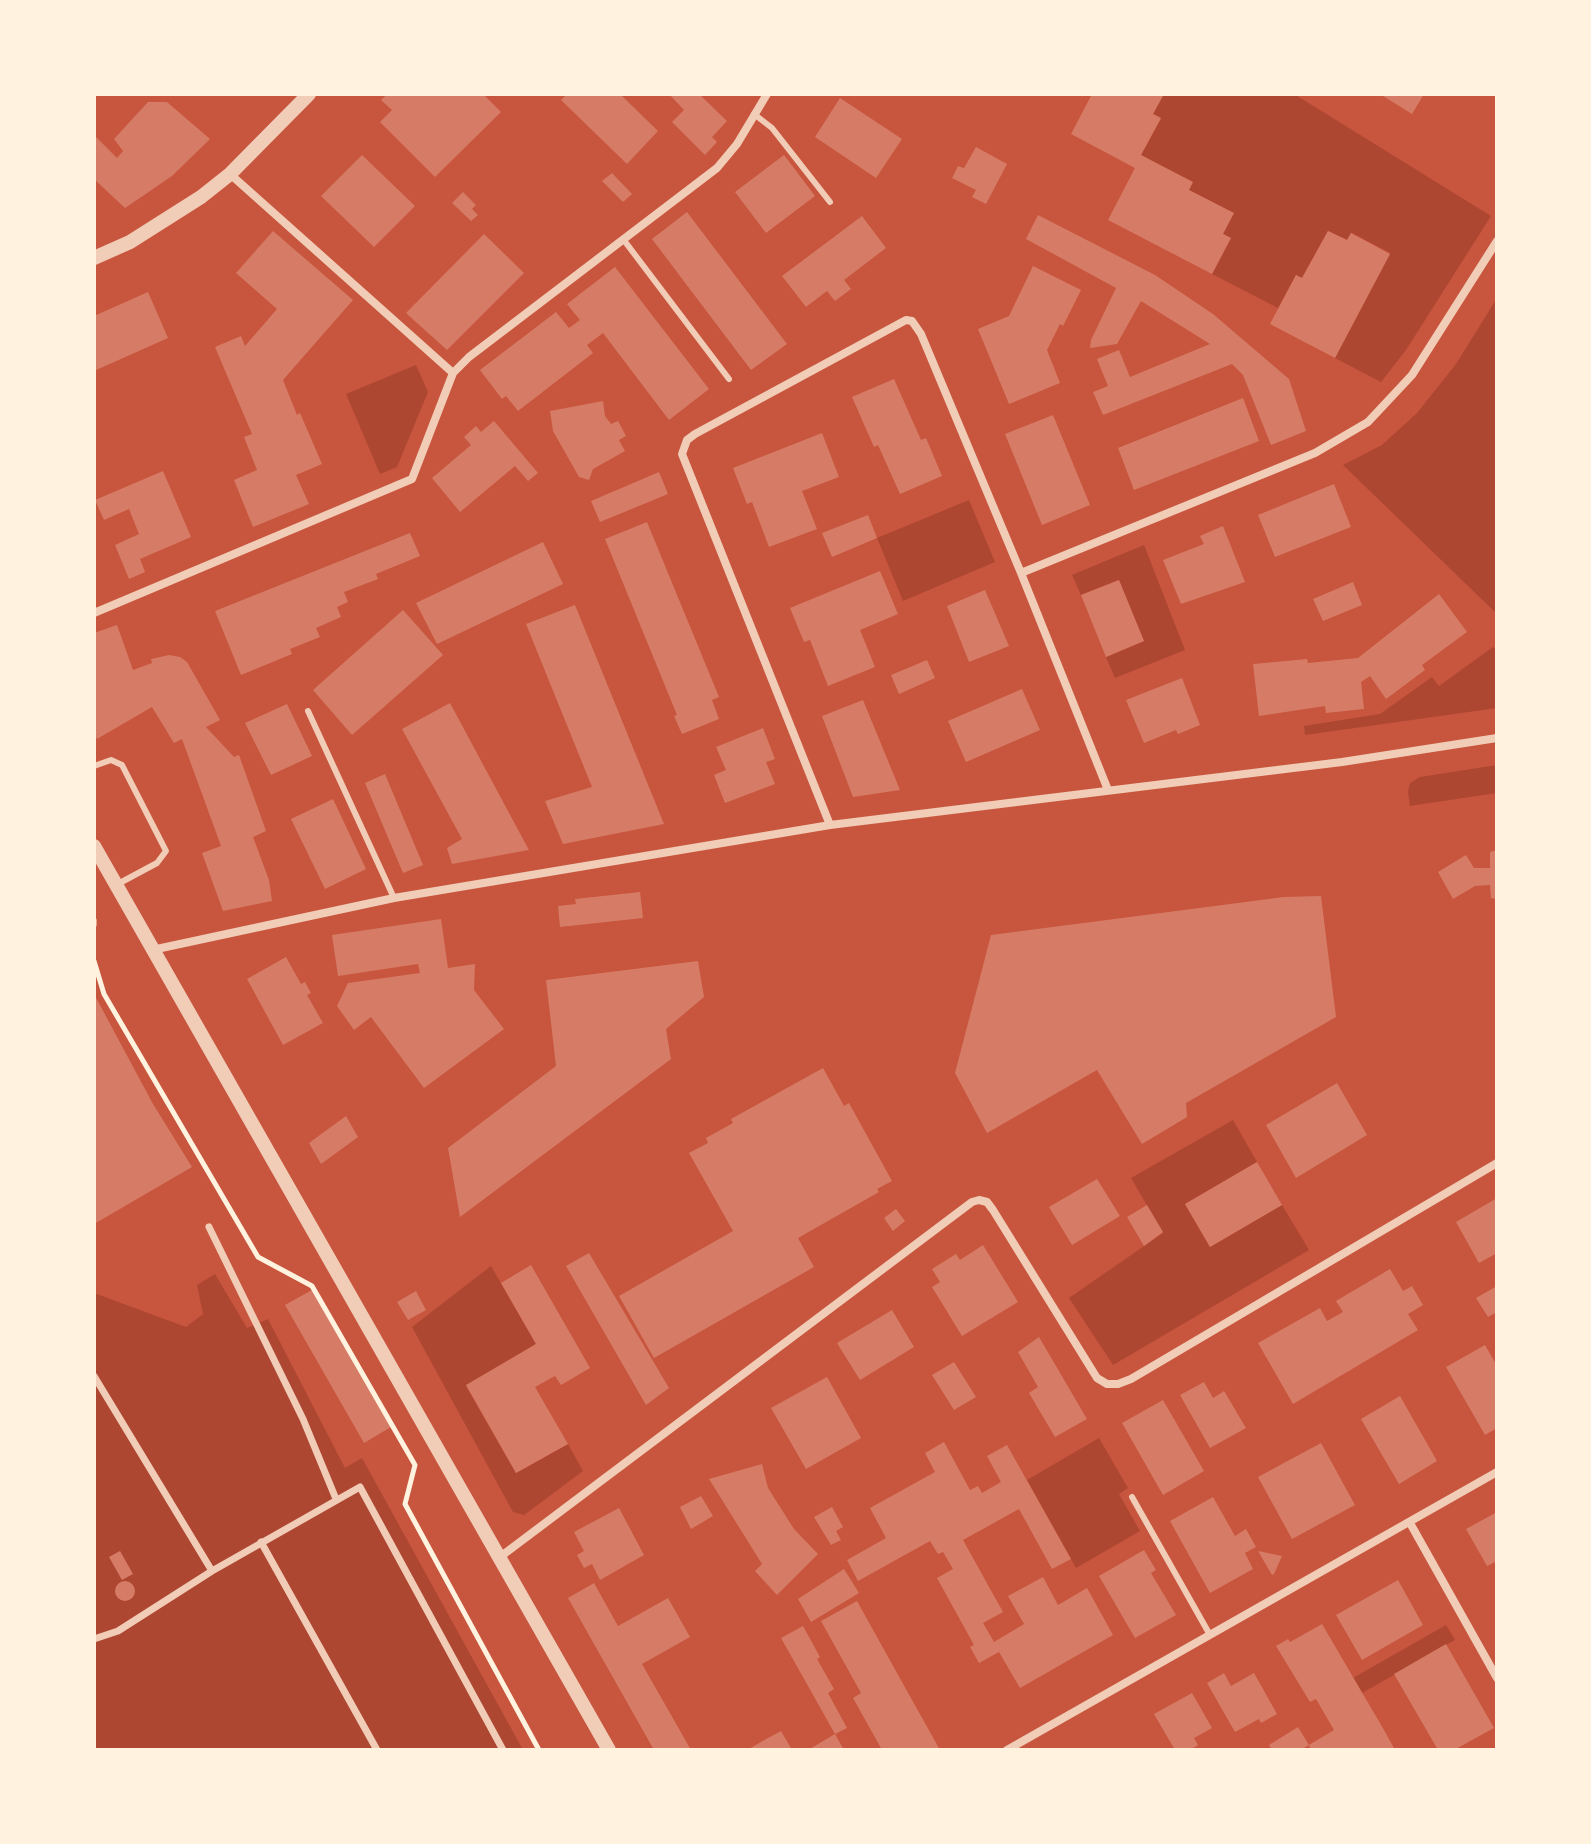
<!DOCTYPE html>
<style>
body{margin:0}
#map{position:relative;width:1591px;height:1844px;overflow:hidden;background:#c8553d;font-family:"PT Sans Narrow",sans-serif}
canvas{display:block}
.frame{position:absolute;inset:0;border:96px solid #fff3e0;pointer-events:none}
</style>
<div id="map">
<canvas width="1591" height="1844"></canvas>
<div class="frame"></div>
</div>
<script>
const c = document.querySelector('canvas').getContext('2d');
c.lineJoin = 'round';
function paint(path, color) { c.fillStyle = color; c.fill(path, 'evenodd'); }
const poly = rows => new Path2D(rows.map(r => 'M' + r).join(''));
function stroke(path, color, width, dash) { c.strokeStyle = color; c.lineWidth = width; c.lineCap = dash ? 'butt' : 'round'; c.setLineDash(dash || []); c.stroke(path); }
paint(poly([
 [1164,94,1294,94,1491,216,1406,350,1381,382,1335,358,1390,253,1352,233,1347,240,1328,231,1302,278,1296,275,1278,308,1212,274,1231,238,1223,234,1233,213,1189,190,1141,155,1161,119,1153,114],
 [1497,298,1497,614,1343,465,1382,445,1417,413,1456,364],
 [416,365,428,392,397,467,380,474,346,394],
 [969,500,995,562,903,601,877,538],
 [1144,545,1185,650,1115,678,1106,657,1144,641,1119,580,1081,595,1072,575],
 [1493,647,1497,650,1497,708,1305,735,1304,726,1380,714,1432,677,1439,686],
 [1497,765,1497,793,1410,806,1408,792,1410,783,1420,777],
 [1233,1120,1257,1162,1185,1204,1210,1247,1282,1205,1309,1250,1113,1365,1069,1298,1163,1233,1131,1178],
 [491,1266,536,1344,466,1386,516,1473,568,1444,583,1471,524,1515,513,1512,412,1327],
 [215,1274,247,1328,268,1319,345,1468,362,1458,523,1750,94,1750,94,1293,186,1327,203,1314,197,1285],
 [1099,1438,1128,1488,1119,1494,1140,1531,1076,1568,1027,1480],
 [1446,1625,1455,1640,1362,1693,1353,1678]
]), '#ae4732');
paint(poly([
 [387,94,483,94,501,112,435,177,380,122,392,110,381,100],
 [567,94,620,94,658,131,627,164,561,100],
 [669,94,699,94,727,121,712,137,717,142,705,155,672,122,684,110],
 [1092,94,1164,94,1153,114,1161,118,1141,155,1193,182,1189,190,1234,213,1223,234,1231,238,1212,274,1108,220,1135,168,1071,134],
 [1380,94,1424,94,1412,114],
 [840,98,902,139,876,178,815,137],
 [148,102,167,102,210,139,172,176,125,208,94,179,94,135,117,158,123,151,114,139],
 [976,147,1007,164,986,204,972,197,976,190,952,178,958,166,964,168],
 [362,155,415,206,374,247,321,196],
 [784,155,815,196,766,233,735,192],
 [612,173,632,194,623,202,602,181],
 [463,192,476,205,472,209,478,215,471,221,452,203],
 [687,212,787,344,751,370,652,239],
 [1038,215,1155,275,1213,314,1289,379,1306,431,1271,445,1243,375,1232,364,1103,415,1093,392,1108,386,1097,359,1119,350,1130,377,1210,344,1141,301,1117,344,1090,348,1091,340,1116,288,1026,239],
 [862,216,886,248,844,280,851,289,835,301,827,291,806,307,782,276],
 [273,231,353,300,283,380,297,415,300,413,322,464,296,475,309,504,253,527,234,480,257,470,244,437,252,434,215,347,241,336,245,346,277,309,236,273],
 [1328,231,1347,240,1351,233,1390,254,1335,358,1270,324,1296,275,1302,278],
 [484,234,524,273,447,350,406,313],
 [1033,266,1081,290,1063,326,1060,324,1047,350,1060,383,1009,404,978,329,1009,316],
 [615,267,709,389,669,420,603,333,587,345,593,353,518,411,506,396,502,399,480,370,556,312,569,328,580,320,567,304],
 [148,292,168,338,94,371,94,316],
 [894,379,921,440,926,438,942,476,900,494,878,445,874,447,852,397],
 [1243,398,1259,441,1134,490,1118,448],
 [603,401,605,416,611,424,618,421,626,436,619,440,625,451,593,469,589,480,579,477,553,431,550,411],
 [1053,415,1090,505,1042,525,1005,434],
 [494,421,538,473,528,481,515,466,460,512,432,478,471,445,464,437,476,426,481,432],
 [822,433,839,477,802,491,817,529,769,547,752,502,747,504,733,468],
 [163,471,191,537,140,559,145,572,129,579,115,545,139,534,129,509,104,520,95,500],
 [659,472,668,494,600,522,591,501],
 [1334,484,1351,527,1275,557,1258,515],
 [868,515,877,538,832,557,822,533],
 [647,522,719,697,712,700,719,719,682,734,674,716,677,715,605,539],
 [1223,526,1245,582,1181,604,1163,560,1204,544,1200,536],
 [410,533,420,556,376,574,378,579,344,592,348,602,337,607,341,617,316,628,320,637,290,649,292,654,241,675,215,611],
 [543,542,563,584,437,644,416,603],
 [880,571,898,614,860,630,875,667,828,686,810,640,804,642,790,608],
 [1119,580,1144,641,1106,657,1081,595],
 [1353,582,1362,605,1323,621,1313,599],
 [985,590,1009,646,969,662,947,606],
 [1439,594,1467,632,1422,665,1425,670,1386,699,1370,676,1361,682,1364,709,1326,713,1325,706,1259,716,1253,664,1307,659,1308,663,1358,658],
 [575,605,664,824,563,844,545,801,592,787,526,624],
 [403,610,443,655,352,735,313,690],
 [117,625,133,670,152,663,151,659,169,655,180,657,187,662,220,720,206,727,234,757,239,755,266,831,253,837,269,880,272,901,223,911,202,853,221,846,182,739,174,743,152,707,97,739,94,733,94,633],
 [927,660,935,678,899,694,891,675],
 [1182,678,1200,725,1178,734,1176,730,1144,743,1126,700],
 [1022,689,1040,730,966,762,948,721],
 [863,700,900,790,853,797,822,716],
 [450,703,523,839,529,850,452,864,447,848,462,839,402,729],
 [287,704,312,756,271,775,245,723],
 [763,728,775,759,766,762,775,784,725,803,714,775,726,770,716,747],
 [385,774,423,865,403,873,365,783],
 [333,799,366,869,325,889,291,819],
 [1497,850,1497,899,1491,898,1490,885,1475,886,1453,899,1438,872,1466,855,1474,868,1490,868,1490,852],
 [640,892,643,918,560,927,558,906,576,904,575,899],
 [1321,896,1336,1017,1186,1103,1187,1117,1142,1144,1097,1070,987,1133,955,1073,991,935,1284,897],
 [441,919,448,968,475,964,474,990,504,1029,424,1088,371,1017,354,1030,337,1006,348,983,420,973,418,964,338,976,332,935],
 [286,957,301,984,305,982,311,993,307,995,323,1023,283,1045,247,979],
 [698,961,704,997,666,1029,671,1059,460,1217,448,1148,556,1066,546,980],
 [94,994,153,1104,192,1167,94,1224],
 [823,1068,844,1106,849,1103,892,1181,877,1189,879,1192,798,1238,814,1267,654,1358,619,1296,733,1231,689,1153,708,1143,706,1138,733,1123,731,1119],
 [1337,1083,1367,1135,1296,1178,1266,1125],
 [346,1116,358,1137,321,1164,309,1143],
 [1257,1162,1282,1205,1210,1247,1185,1204],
 [1097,1179,1120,1216,1072,1245,1049,1207],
 [1497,1198,1497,1253,1479,1263,1456,1222],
 [1147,1205,1163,1232,1144,1246,1127,1217],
 [896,1209,905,1221,893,1231,884,1218],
 [983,1245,1018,1302,962,1336,932,1287,940,1282,932,1269,956,1254,960,1260],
 [589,1253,669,1388,646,1405,566,1266],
 [531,1265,590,1368,561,1385,555,1376,535,1387,568,1444,516,1473,466,1385,536,1344,501,1283],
 [1390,1269,1403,1291,1412,1286,1423,1305,1408,1314,1418,1330,1293,1404,1258,1343,1320,1308,1327,1321,1343,1312,1336,1301],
 [1497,1286,1497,1312,1488,1317,1476,1298],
 [312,1290,391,1427,364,1443,285,1305],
 [416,1291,426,1310,408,1320,397,1302],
 [892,1310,914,1347,860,1380,837,1343],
 [1039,1337,1087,1419,1055,1437,1029,1393,1038,1387,1018,1352],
 [1485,1345,1497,1366,1497,1428,1485,1435,1446,1367],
 [954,1362,976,1397,954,1410,932,1375],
 [827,1377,861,1438,806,1469,771,1408],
 [1204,1382,1213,1398,1224,1391,1246,1428,1210,1448,1180,1395],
 [1400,1396,1437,1461,1399,1484,1361,1419],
 [1163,1400,1204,1471,1163,1495,1122,1423],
 [944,1442,970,1490,978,1486,982,1493,1001,1482,987,1456,1007,1445,1071,1559,1052,1569,1019,1509,963,1540,1003,1612,983,1623,994,1642,1024,1624,1008,1596,1043,1577,1058,1605,1087,1588,1113,1635,1020,1688,999,1652,979,1663,970,1647,974,1645,937,1578,953,1569,943,1552,938,1554,930,1541,858,1581,847,1560,886,1538,870,1508,935,1472,925,1453],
 [1321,1443,1355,1505,1292,1539,1258,1477],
 [762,1464,768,1488,794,1529,818,1554,777,1595,755,1571,762,1564,709,1479],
 [701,1496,713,1516,691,1529,680,1507],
 [1213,1497,1235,1536,1246,1529,1256,1547,1245,1553,1253,1569,1210,1593,1170,1521],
 [832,1507,843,1527,836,1531,841,1540,831,1545,814,1517],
 [619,1508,644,1555,600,1580,592,1564,584,1568,577,1555,584,1551,574,1532],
 [1497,1512,1497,1561,1487,1566,1466,1529],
 [1144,1550,1156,1570,1151,1573,1176,1615,1135,1638,1099,1576],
 [120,1551,133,1574,122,1580,109,1557],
 [1258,1551,1282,1556,1274,1574,1272,1575],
 [844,1569,859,1593,811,1622,798,1599],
 [1398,1580,1423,1625,1362,1660,1336,1615],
 '115 1591a10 10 0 1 1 20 0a10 10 0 1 1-20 0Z',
 [594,1583,618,1626,668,1598,690,1637,642,1664,691,1750,654,1750,568,1598],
 [857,1601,897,1673,940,1750,882,1750,853,1698,861,1693,821,1621],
 [1322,1624,1384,1730,1395,1750,1311,1750,1309,1745,1334,1730,1316,1699,1310,1702,1276,1646,1288,1639,1290,1642],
 [803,1626,820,1657,817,1659,834,1689,828,1693,847,1728,835,1734,781,1638],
 [1446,1644,1494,1728,1454,1750,1438,1750,1394,1674],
 [1224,1673,1231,1686,1254,1673,1277,1714,1261,1723,1259,1719,1235,1732,1207,1683],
 [1192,1693,1212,1728,1194,1738,1198,1745,1190,1750,1175,1750,1154,1714],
 [1298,1727,1309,1745,1300,1750,1272,1750,1269,1745],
 [781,1731,792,1750,747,1750,768,1738],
 [835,1734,844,1750,808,1750]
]), '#d67c66');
stroke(poly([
 [94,920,94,925],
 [94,961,104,994,258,1257,312,1286,415,1465,405,1504,539,1750]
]), '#fff3e0', 5);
stroke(poly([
 [754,114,772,128,830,202],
 [623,239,729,379],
 [308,711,394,898],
 [94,766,111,760,122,765,166,851,157,863,116,885],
 [1132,1497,1210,1635]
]), '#f1ccb7', 6);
stroke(poly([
 [209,1227,303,1419,336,1499],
 [94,1376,212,1571],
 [261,1542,377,1750],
 [94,1639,118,1631,212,1571,360,1487,503,1750]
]), '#f1ccb7', 7);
stroke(poly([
 [230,174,453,373],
 [1021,573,1315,453,1368,422,1412,375,1497,241],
 [94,613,412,479,453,373,469,357,717,168,737,144,767,94],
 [830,825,682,454,687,440,695,434,906,320,912,321,921,334,1021,573,1108,790],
 [152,950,394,898,830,825,1342,762,1497,738],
 [1410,1523,1497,1678],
 [500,1557,972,1202,979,1200,987,1202,993,1210,1097,1378,1107,1384,1118,1384,1131,1379,1497,1163],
 [1007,1750,1497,1472]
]), '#f1ccb7', 8);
stroke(poly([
 [94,258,130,242,201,197,230,174,309,94],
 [94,846,609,1750]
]), '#f1ccb7', 14);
</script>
